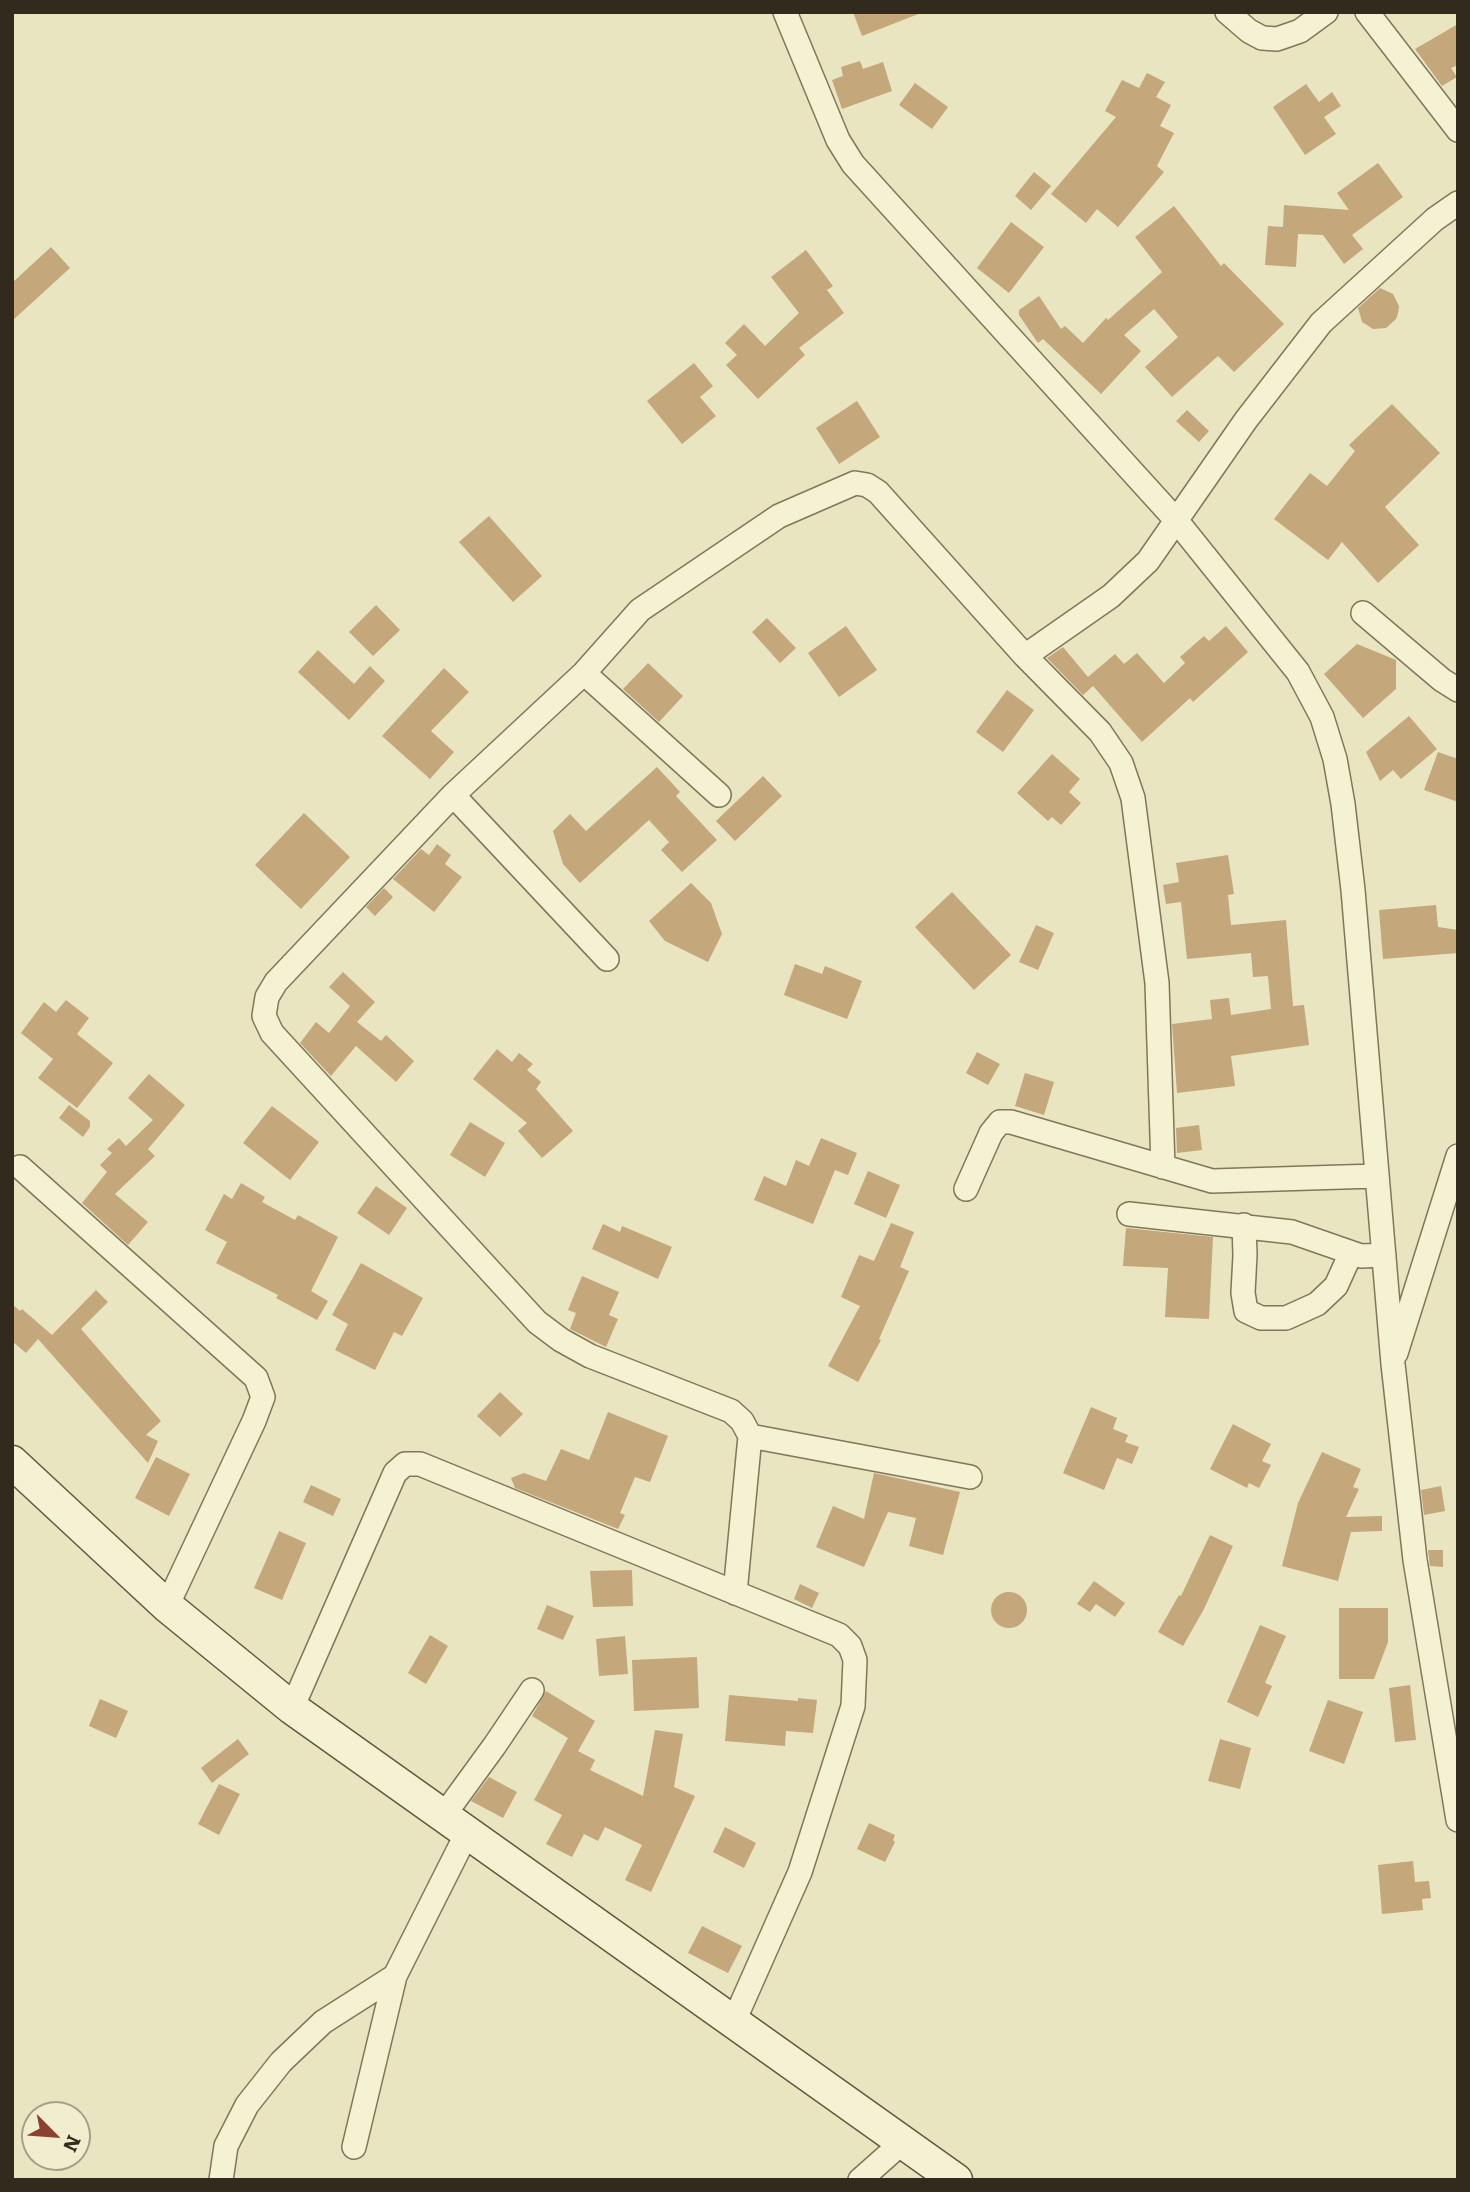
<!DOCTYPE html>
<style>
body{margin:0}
#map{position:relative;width:1470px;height:2192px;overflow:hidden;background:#e9e5c1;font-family:Literata,serif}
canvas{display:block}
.frame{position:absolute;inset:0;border:14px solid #322b1d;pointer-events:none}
.north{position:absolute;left:21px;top:2101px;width:70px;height:70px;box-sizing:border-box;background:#f1eed0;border:2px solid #a5a088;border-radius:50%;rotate:115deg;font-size:19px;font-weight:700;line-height:28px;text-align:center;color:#322b1d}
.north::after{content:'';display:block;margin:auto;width:24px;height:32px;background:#8a4130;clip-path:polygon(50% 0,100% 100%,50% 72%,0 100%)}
</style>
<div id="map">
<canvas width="1470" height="2192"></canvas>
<div class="frame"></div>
<div class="north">N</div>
</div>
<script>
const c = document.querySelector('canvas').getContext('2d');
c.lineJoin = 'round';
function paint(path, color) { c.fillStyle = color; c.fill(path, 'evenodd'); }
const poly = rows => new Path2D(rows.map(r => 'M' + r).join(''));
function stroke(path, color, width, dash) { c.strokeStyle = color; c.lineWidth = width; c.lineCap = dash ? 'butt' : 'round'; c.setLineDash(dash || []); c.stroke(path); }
paint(poly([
 [853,12,921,12,921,13,862,36],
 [1458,24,1458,65,1451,68,1457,77,1442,86,1415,49],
 [860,61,863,69,883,62,892,91,842,109,832,80,843,76,841,67],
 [1147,73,1165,82,1156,97,1171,105,1160,126,1174,133,1157,166,1164,172,1118,227,1097,209,1086,223,1051,194,1116,117,1105,111,1122,80,1139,88],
 [915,83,948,107,932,129,899,105],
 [1306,84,1319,102,1332,92,1341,106,1324,117,1336,134,1305,155,1273,107],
 [1378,163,1403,197,1352,235,1363,249,1344,264,1323,235,1298,234,1296,267,1265,265,1268,226,1283,227,1284,205,1349,210,1337,193],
 [1034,172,1051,186,1031,210,1015,196],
 [1174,206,1221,266,1224,263,1284,324,1234,372,1218,356,1172,397,1145,367,1178,337,1154,309,1124,335,1141,351,1101,394,1043,339,1038,343,1019,315,1019,310,1039,296,1061,329,1065,326,1083,343,1106,318,1108,320,1162,272,1135,237],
 [1011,222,1044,247,1009,293,977,268],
 [51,247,70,268,12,321,12,283],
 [806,250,833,286,827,290,844,313,799,348,805,355,758,399,726,365,737,355,725,343,744,324,765,346,799,313,771,277],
 [1380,288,1393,294,1399,306,1398,313,1396,319,1386,328,1373,329,1362,322,1358,308],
 [694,363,713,386,700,397,716,416,682,444,647,401],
 [857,401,880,437,839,464,816,428],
 [1392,404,1440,453,1385,507,1419,545,1378,583,1342,542,1328,560,1274,519,1310,473,1327,486,1355,451,1349,445],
 [1187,410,1209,431,1199,442,1176,421],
 [489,516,542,576,513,602,459,542],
 [376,605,400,630,373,656,349,632],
 [767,618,796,648,780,663,752,632],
 [846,626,877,670,839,697,808,653],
 [1226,626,1248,652,1193,702,1190,698,1142,742,1093,686,1083,695,1047,658,1063,647,1088,677,1115,654,1124,664,1137,653,1164,683,1185,663,1180,657,1204,636,1209,641],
 [1357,644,1396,660,1396,689,1363,718,1324,674],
 [318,650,354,684,370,666,385,681,349,720,298,672],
 [648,663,683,696,659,722,623,689],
 [444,668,469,692,431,731,454,752,430,779,382,736],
 [1007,690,1034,710,1003,752,976,732],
 [1409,716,1437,749,1401,779,1393,770,1380,781,1366,752],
 [1438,752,1458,759,1458,802,1424,790],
 [1052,754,1080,779,1069,792,1081,803,1061,825,1052,817,1048,821,1017,793],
 [657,767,680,792,676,796,717,840,682,872,661,850,669,842,649,820,580,883,563,864,553,831,570,814,586,831],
 [763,776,782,796,735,841,716,821],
 [304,813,350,857,301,909,255,865],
 [437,844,451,855,445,864,462,877,434,912,393,879,421,849,429,855],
 [1228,855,1234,894,1228,895,1231,925,1286,920,1293,1006,1304,1005,1309,1045,1231,1056,1235,1086,1177,1093,1172,1024,1212,1019,1210,1000,1229,998,1231,1015,1271,1009,1268,976,1253,977,1251,953,1187,959,1181,902,1166,904,1163,885,1179,882,1176,863],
 [691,883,711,903,722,934,708,962,665,941,649,921],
 [384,888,393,897,375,916,366,907],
 [952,892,1011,955,974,990,915,927],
 [1436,905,1438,927,1458,930,1458,953,1383,959,1379,910],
 [1036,925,1054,933,1038,970,1019,962],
 [795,964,822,974,825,966,862,981,847,1019,784,995],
 [343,972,375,1002,357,1022,381,1041,386,1035,414,1061,396,1082,356,1046,331,1076,300,1043,316,1022,329,1033,350,1006,329,987],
 [66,1000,89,1018,77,1034,113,1063,77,1108,38,1078,53,1059,21,1033,44,1002,56,1012],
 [497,1049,512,1062,519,1053,533,1064,527,1070,541,1082,536,1089,573,1131,542,1158,518,1131,527,1123,473,1079],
 [977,1052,1000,1064,988,1085,966,1073],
 [1025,1073,1054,1082,1044,1115,1015,1106],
 [149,1074,185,1105,148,1149,155,1156,115,1194,148,1222,128,1245,82,1203,107,1172,100,1165,112,1153,107,1149,119,1138,126,1146,153,1120,128,1098],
 [69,1105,90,1121,90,1127,83,1137,59,1118],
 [272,1106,319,1142,290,1180,243,1143],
 [470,1122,505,1143,485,1177,450,1155],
 [1199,1125,1202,1150,1177,1153,1176,1128],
 [821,1138,857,1153,848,1175,835,1170,813,1224,754,1200,764,1176,786,1186,796,1160,809,1166],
 [868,1171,900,1185,886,1218,854,1204],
 [241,1183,265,1197,262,1202,295,1220,298,1215,338,1237,311,1291,328,1301,317,1320,276,1298,278,1295,216,1263,227,1242,205,1230,224,1194,232,1199],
 [376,1186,407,1208,389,1235,357,1213],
 [891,1223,914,1232,900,1267,909,1271,879,1339,881,1340,858,1382,828,1366,860,1306,841,1297,859,1255,874,1261],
 [603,1224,620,1232,622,1226,672,1247,658,1279,592,1249],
 [1126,1228,1213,1237,1209,1319,1165,1317,1168,1268,1123,1266],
 [361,1263,423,1298,402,1336,394,1332,375,1370,335,1350,348,1324,332,1315],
 [582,1276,619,1292,609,1315,618,1319,606,1347,570,1329,576,1313,568,1310],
 [96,1290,108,1302,81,1329,161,1421,146,1435,158,1441,148,1463,38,1339,26,1353,12,1341,12,1304,20,1311,22,1309,52,1335],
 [500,1392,523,1414,500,1437,477,1416],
 [1091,1407,1117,1418,1113,1429,1128,1435,1125,1442,1139,1447,1132,1464,1117,1458,1104,1490,1063,1473],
 [608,1412,668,1436,650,1482,635,1477,620,1513,625,1515,618,1529,515,1488,511,1478,524,1473,546,1481,561,1449,589,1460],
 [1233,1424,1271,1444,1262,1461,1271,1465,1259,1488,1249,1483,1247,1488,1210,1469],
 [1322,1452,1361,1469,1353,1487,1359,1489,1346,1517,1382,1516,1382,1531,1351,1532,1338,1581,1282,1566,1298,1503],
 [156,1457,190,1474,169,1516,135,1498],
 [874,1473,960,1492,943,1555,909,1546,916,1518,888,1512,864,1567,816,1547,833,1506,864,1519],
 [311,1485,341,1499,333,1516,303,1502],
 [1441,1486,1445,1511,1424,1515,1421,1490],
 [279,1531,306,1543,282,1600,254,1588],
 [1210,1535,1233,1546,1204,1609,1183,1646,1158,1632,1179,1595,1181,1596],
 [1428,1550,1443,1550,1443,1567,1430,1566],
 [632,1570,633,1606,593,1607,590,1571],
 [1094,1581,1125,1603,1115,1617,1096,1604,1090,1612,1077,1604],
 [800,1584,819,1593,812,1608,794,1599],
 '991 1610a18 18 0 1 1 36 0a18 18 0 1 1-36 0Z',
 [547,1605,574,1616,563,1640,537,1629],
 [1339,1608,1388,1608,1388,1642,1374,1679,1339,1679],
 [1260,1625,1286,1636,1265,1683,1272,1686,1258,1717,1227,1702],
 [430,1635,448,1646,426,1684,408,1673],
 [625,1636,628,1674,599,1676,596,1639],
 [697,1657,699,1708,634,1711,632,1660],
 [1410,1685,1416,1740,1395,1742,1389,1688],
 [546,1691,595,1721,578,1751,595,1760,590,1770,643,1796,655,1730,683,1734,674,1787,695,1796,651,1892,625,1880,642,1845,605,1827,598,1841,584,1834,572,1857,546,1844,562,1815,534,1800,568,1738,532,1716],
 [729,1695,798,1701,798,1698,817,1700,813,1733,786,1731,785,1746,725,1741],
 [100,1699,128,1711,116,1738,89,1726],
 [1328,1700,1363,1712,1344,1764,1309,1751],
 [238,1739,249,1754,212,1783,201,1768],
 [1220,1739,1251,1748,1240,1789,1208,1781],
 [489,1777,517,1792,503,1818,471,1801],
 [219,1784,240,1794,219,1835,198,1824],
 [869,1823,895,1835,893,1840,895,1842,885,1862,857,1849],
 [725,1827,756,1843,744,1868,713,1852],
 [1413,1861,1415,1882,1429,1881,1431,1898,1422,1899,1423,1910,1382,1914,1378,1865],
 [702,1926,742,1946,728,1973,688,1953]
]), '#c4a77a');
const street = poly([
 [785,12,838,140,853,164,1176,520,1298,672,1322,717,1335,759,1343,804,1353,890,1393,1364,1415,1560,1458,1820],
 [1227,12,1249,31,1262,38,1277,39,1300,31,1326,12],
 [1367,12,1458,130],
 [1363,613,1442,680,1458,690],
 [1025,656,1111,596,1148,561,1246,420,1321,323,1435,219,1458,203],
 [584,673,719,795],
 [453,795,607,959],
 [20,1167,256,1378,263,1397,254,1421,167,1606],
 [966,1189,991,1133,1000,1122,1011,1122,1212,1181,1376,1176],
 [1129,1214,1292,1232,1361,1256,1384,1255],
 [1244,1225,1245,1255,1243,1293,1246,1311,1261,1318,1286,1318,1317,1304,1336,1286,1351,1253],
 [1396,1353,1458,1156],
 [750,1436,970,1477],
 [735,1593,750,1436,742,1421,731,1411,590,1356,561,1340,537,1322,272,1033,264,1016,267,997,276,982,453,795,584,673,640,610,779,516,855,483,867,485,878,492,1025,656,1100,732,1121,763,1133,798,1157,983,1163,1167],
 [292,1708,395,1473,405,1464,420,1464,839,1635,850,1646,855,1660,853,1706,800,1872,734,2021],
 [444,1815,495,1745,532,1690],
 [354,2147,395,1976],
 [221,2180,226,2146,247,2105,281,2062,323,2022,395,1976,467,1833],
 [860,2180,904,2141]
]);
const secondary = poly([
 [12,1462,167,1606,292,1708,956,2180]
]);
stroke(street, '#81765a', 26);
stroke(secondary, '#62573d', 35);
stroke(street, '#f5f1d3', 23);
stroke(secondary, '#f5f1d3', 32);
</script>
